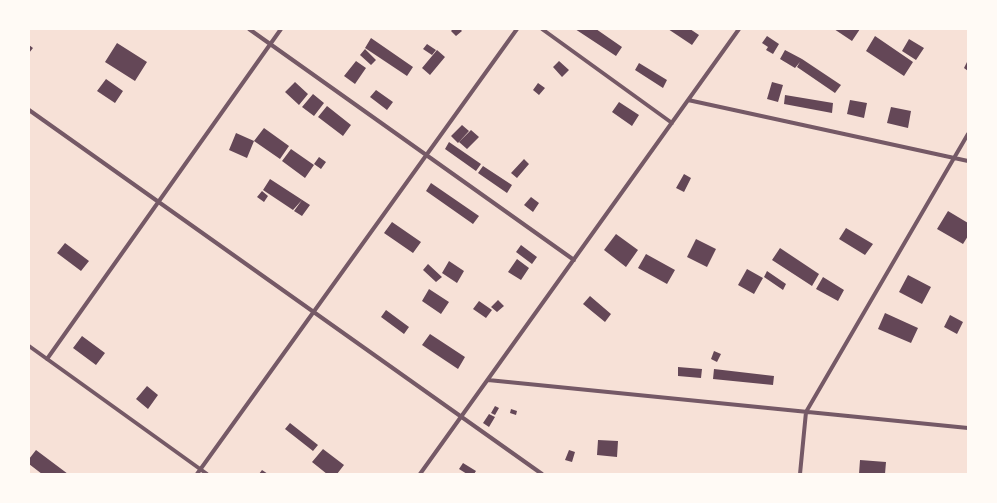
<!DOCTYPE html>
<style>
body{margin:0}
#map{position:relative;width:997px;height:503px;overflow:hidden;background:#f7e1d7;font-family:"IBM Plex Sans",sans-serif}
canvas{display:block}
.frame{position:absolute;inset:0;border:30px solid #fffaf5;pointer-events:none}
</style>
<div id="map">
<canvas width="997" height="503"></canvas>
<div class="frame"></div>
</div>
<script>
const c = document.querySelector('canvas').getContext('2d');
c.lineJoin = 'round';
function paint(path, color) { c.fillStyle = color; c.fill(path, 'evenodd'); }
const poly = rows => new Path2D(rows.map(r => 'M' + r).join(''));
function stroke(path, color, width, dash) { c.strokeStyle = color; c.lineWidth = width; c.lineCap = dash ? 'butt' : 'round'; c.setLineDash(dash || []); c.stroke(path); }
paint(poly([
 [453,29,460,29,462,31,456,36,451,31],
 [575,29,596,29,622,47,616,56],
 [668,29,690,29,699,35,692,45],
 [834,29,860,29,852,41],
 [767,36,779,44,773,54,766,50,768,47,762,43],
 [875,36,913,62,904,76,866,51],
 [371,38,413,67,407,76,365,48],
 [909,39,924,48,916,60,902,51],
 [117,43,147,62,135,81,105,62],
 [427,44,436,50,432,55,423,49],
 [29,45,33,48,29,53],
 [365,49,376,60,371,65,360,55],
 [437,50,445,57,430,75,422,68],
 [785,50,802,59,841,85,835,93,797,67,800,62,795,68,780,59],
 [968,60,968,71,964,68],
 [356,61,366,68,355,84,344,76],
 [559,61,569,70,562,77,553,67],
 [639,63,667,80,663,88,635,70],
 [106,79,123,91,115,103,97,91],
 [295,82,308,94,299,105,285,92],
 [772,82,783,85,778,102,767,99],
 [538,83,545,88,539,95,533,90],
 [376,90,393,102,387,110,370,97],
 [313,94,324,103,314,116,302,107],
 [785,95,833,103,832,113,784,104],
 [850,100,867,103,864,118,847,114],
 [619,102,639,115,632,126,612,112],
 [327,106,351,125,343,136,318,117],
 [891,107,911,111,908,128,887,123],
 [462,125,469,131,458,143,451,136],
 [264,128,289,146,280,159,254,141,247,158,229,150,236,133,254,141],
 [471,130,479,137,467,149,459,142],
 [449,142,481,164,476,171,445,149],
 [291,149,314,165,305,178,282,161],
 [319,157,326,162,321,169,314,164],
 [524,159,529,164,517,178,511,173],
 [483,166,512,185,507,193,478,173],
 [684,174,691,178,684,192,676,188],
 [270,179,310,205,302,216,294,211,302,200,293,210,263,190],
 [431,183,479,216,473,224,426,191],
 [262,191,268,196,264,202,257,197],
 [531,197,539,203,533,212,524,205],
 [948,211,968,223,968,236,963,244,937,229],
 [392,222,421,242,413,253,384,233],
 [846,228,873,244,865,255,839,239],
 [616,234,638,250,626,267,604,250],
 [696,239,716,249,707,267,687,257],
 [65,243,89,261,81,271,57,253],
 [521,245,537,257,532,264,516,252],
 [780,248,819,274,812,286,772,260],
 [646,254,675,270,667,284,638,268],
 [517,259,529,268,521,280,508,272],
 [449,261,464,271,457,283,442,273],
 [428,264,442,277,436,282,423,270],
 [747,269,763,278,754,294,738,285],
 [767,271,786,284,783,290,764,277],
 [908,275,931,287,922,304,899,292],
 [823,277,844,290,838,301,816,289],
 [429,289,449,302,441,314,422,301],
 [590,296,611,314,605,322,583,304],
 [498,300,504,306,497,312,491,307],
 [479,301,492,310,486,318,473,309],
 [386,310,409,327,404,334,381,317],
 [885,313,918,328,911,343,878,329],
 [950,315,963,322,957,334,944,327],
 [430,334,465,357,458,369,422,345],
 [82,336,105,353,96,365,73,348],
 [714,351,721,354,717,362,711,359],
 [678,367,702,369,701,378,678,376],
 [714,369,774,376,773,385,713,379],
 [147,386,158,395,148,409,136,399],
 [495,406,499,408,495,415,491,413],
 [511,409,517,411,516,415,510,413],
 [489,414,495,417,489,427,483,423],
 [290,423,318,445,313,451,285,429],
 [598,440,618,441,617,457,597,455],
 [323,449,344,465,337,474,327,474,312,462],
 [36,450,68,474,42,474,29,464,29,459],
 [569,450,575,452,572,462,565,460],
 [860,460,886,462,885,474,859,474],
 [463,463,476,471,474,474,467,474,459,469],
 [262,470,268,474,259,474]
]), '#644757');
stroke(poly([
 [249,29,574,260],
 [542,29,672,123],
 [688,100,968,161],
 [29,110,542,474],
 [29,346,207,474],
 [47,359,281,29],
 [488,380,968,428],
 [197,474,517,29],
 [420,474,739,29],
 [800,474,806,412,968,134]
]), '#755966', 4);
</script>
